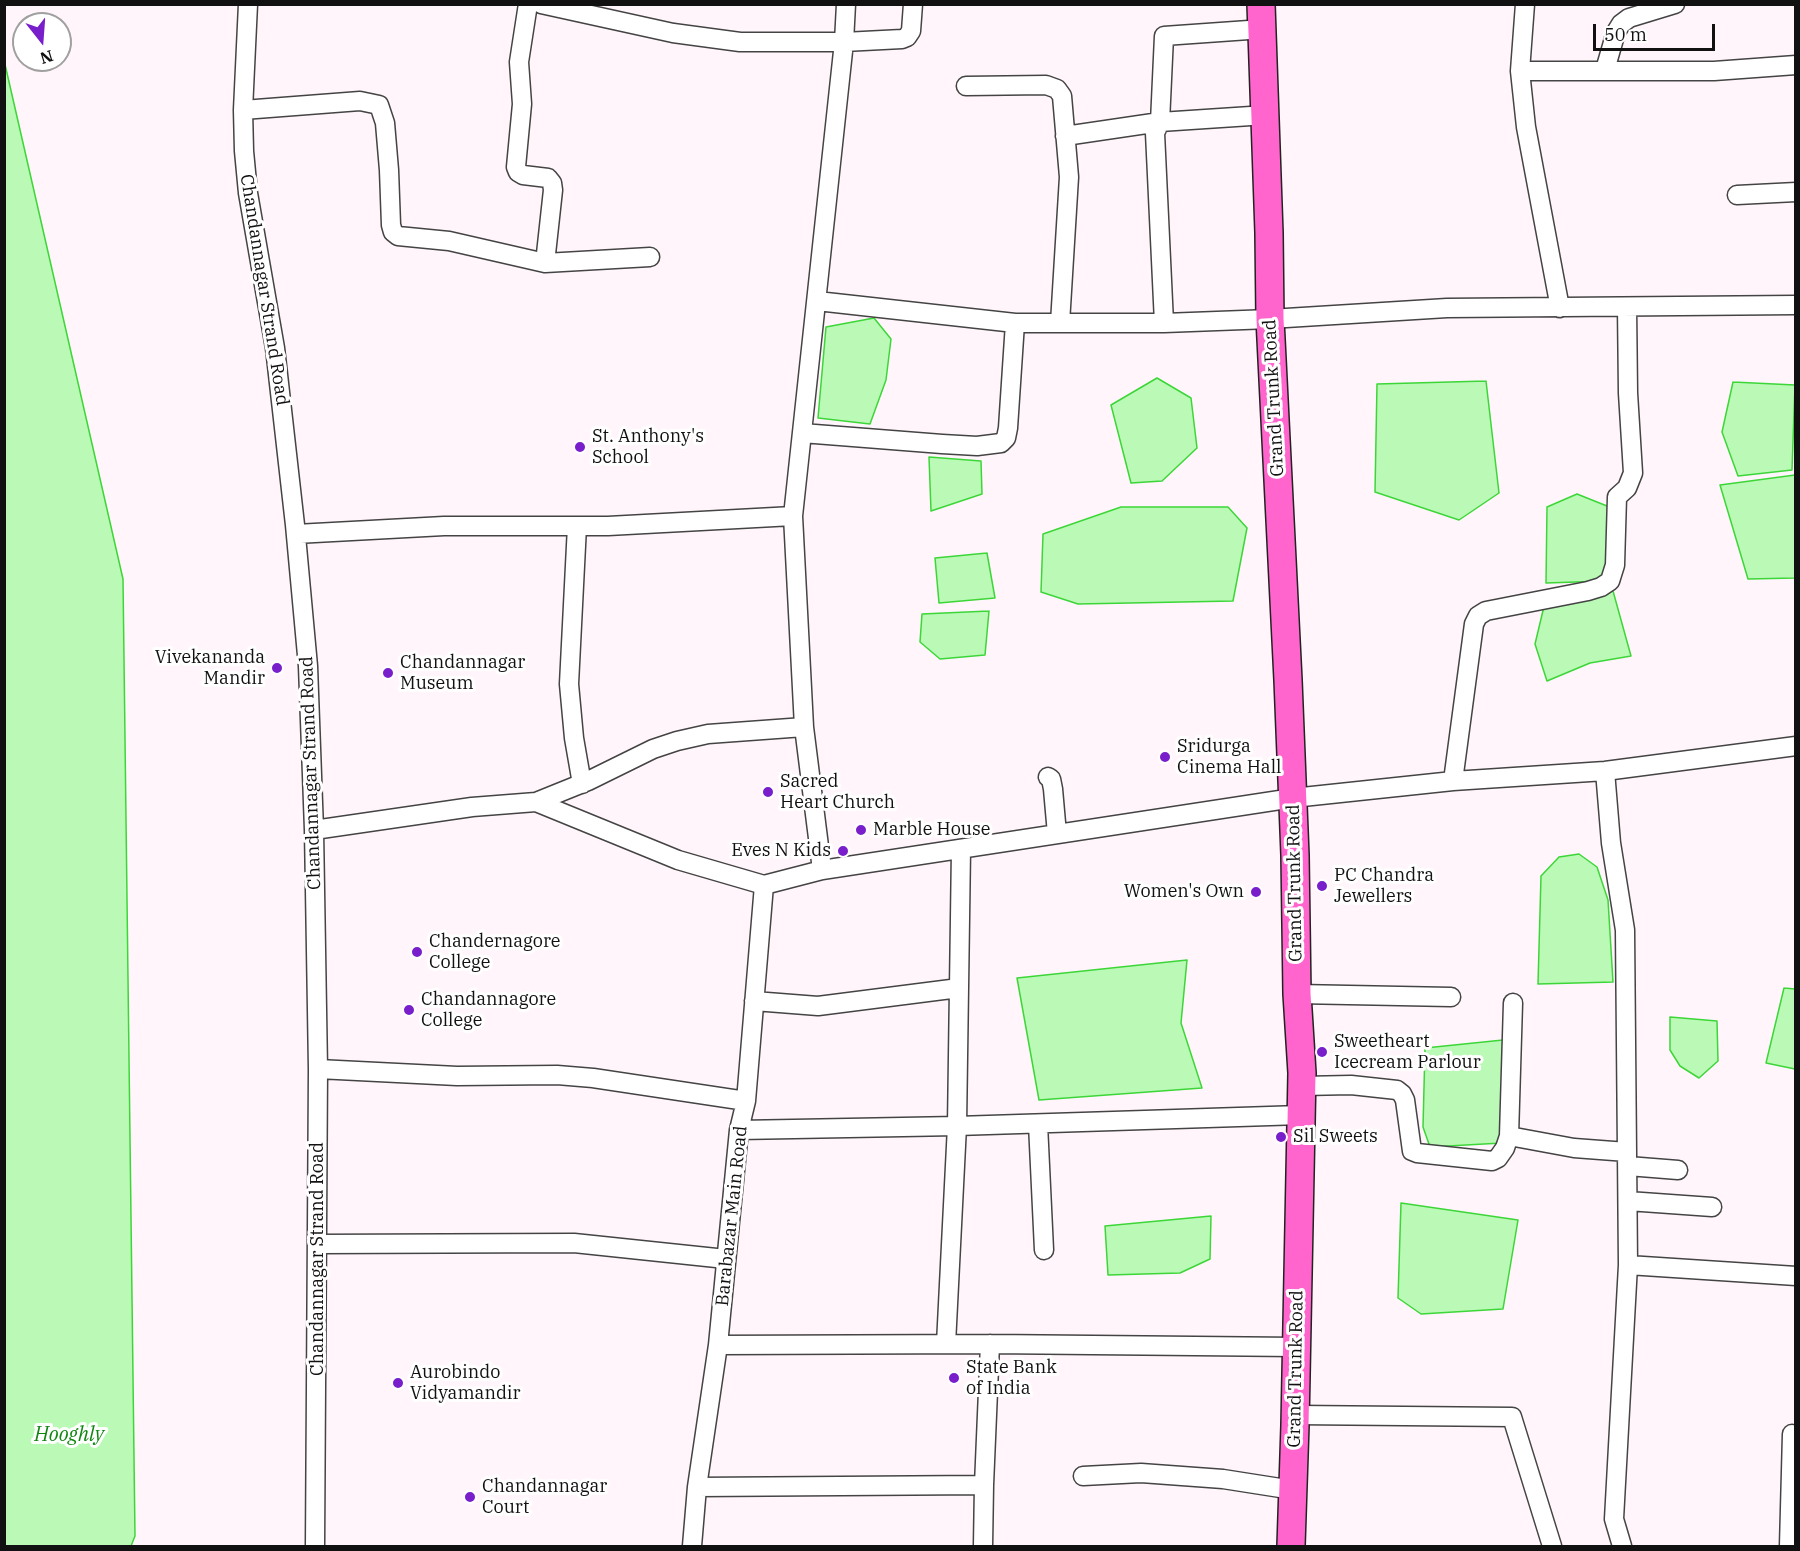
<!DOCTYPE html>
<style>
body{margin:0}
#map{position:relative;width:1800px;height:1551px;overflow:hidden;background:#fff5fb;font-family:"IBM Plex Serif",serif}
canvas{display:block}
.frame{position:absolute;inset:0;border:6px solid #111;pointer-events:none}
.north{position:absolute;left:12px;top:12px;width:60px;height:60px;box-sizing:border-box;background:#fff;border:2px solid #a0a0a0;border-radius:50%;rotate:163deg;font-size:16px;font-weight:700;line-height:24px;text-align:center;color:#111}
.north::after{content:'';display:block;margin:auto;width:21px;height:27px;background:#781ecb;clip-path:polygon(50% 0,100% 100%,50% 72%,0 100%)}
.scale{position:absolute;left:1593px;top:24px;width:122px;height:27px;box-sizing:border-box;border:3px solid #111;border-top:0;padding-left:8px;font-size:18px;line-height:21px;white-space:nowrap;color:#111;-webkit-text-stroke:4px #fff;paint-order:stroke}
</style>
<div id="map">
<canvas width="1800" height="1551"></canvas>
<div class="frame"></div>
<div class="north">N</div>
<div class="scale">50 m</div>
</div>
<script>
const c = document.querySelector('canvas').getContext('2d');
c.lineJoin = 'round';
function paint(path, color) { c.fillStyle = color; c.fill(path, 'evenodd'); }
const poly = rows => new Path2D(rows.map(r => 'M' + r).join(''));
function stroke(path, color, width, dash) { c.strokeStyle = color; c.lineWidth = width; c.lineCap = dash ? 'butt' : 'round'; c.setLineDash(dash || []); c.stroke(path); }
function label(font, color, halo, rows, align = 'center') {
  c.font = font + ' "IBM Plex Serif",serif'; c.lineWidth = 6; c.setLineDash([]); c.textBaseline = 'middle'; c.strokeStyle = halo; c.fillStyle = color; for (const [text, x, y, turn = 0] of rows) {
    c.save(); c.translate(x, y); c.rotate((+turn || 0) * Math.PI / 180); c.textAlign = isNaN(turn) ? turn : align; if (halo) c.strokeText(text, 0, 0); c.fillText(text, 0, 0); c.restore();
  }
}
const water = poly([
 [4,60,123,579,135,1536,131,1546,5,1546,4,60],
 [874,318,891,339,886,380,870,424,818,418,826,327,874,318],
 [1157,378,1191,398,1197,448,1162,481,1131,483,1111,405,1157,378],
 [1486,381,1499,493,1459,520,1375,492,1377,384,1486,381],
 [1733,382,1795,385,1792,470,1738,476,1722,432,1733,382],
 [929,457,981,461,982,494,931,511,929,457],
 [1795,475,1795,578,1748,579,1720,485,1795,475],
 [1577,494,1612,508,1606,581,1546,583,1547,507,1577,494],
 [1121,507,1228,507,1247,528,1233,601,1078,604,1041,592,1043,534,1121,507],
 [987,553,995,598,939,603,935,558,987,553],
 [1613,591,1631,656,1590,663,1547,681,1535,644,1546,598,1613,591],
 [989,611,985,655,940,659,920,642,922,614,989,611],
 [1579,854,1597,867,1608,900,1613,982,1538,984,1541,876,1559,857,1579,854],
 [1187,960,1181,1023,1202,1088,1039,1100,1017,978,1187,960],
 [1784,988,1795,989,1795,1069,1766,1063,1784,988],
 [1670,1017,1717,1021,1718,1061,1699,1078,1680,1066,1670,1050,1670,1017],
 [1503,1040,1502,1143,1430,1147,1423,1127,1425,1048,1503,1040],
 [1401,1203,1518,1220,1503,1309,1421,1314,1398,1298,1401,1203],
 [1211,1216,1210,1259,1180,1273,1108,1275,1105,1226,1211,1216]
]);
paint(water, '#bafab6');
stroke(water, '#3dd638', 1.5);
const street = poly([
 [248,4,243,110,244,151,248,193,275,348,295,525,308,666,314,830,318,1069,315,1546],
 [528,4,519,62,522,104,516,167,518,172,523,175,548,178,552,183,553,190,545,263],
 [541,4,673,33,740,42,844,42,902,39,907,37,911,31,913,4],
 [1525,4,1520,71,1526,127,1560,308],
 [1605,70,1616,32,1621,24,1629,18,1675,4],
 [1520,71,1714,71,1796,65],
 [966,86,1046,85,1057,89,1062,96,1069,177,1060,323],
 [243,110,360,101,379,105,385,123,389,170,391,225,393,232,398,236,449,241,545,263,650,257],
 [1065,136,1160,122,1266,115],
 [1737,195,1796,192],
 [817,301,1015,323,1164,323,1270,319,1447,308,1796,305],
 [1164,323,1155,133,1160,122,1164,36,1263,29],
 [802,433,942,444,977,446,1001,443,1006,438,1008,428,1015,323],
 [577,526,569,684,574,738,582,784],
 [296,534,444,526,608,526,793,516],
 [1605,771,1611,843,1625,930,1628,1265,1614,1519,1622,1546],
 [1048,777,1051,779,1053,789,1057,834],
 [1453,781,1474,624,1478,616,1486,611,1588,591,1601,587,1610,581,1615,565,1617,497,1627,488,1633,473,1628,393,1627,307],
 [536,802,588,781,653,749,677,741,708,734,804,727],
 [314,830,472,807,536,802,678,860,764,885,822,870,1293,798,1453,781,1605,771,1796,746],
 [822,870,804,727,793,516,844,42,846,4],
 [1297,994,1451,997],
 [754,1001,818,1006,959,988],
 [318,1069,457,1076,557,1075,593,1078,746,1101],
 [1302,1086,1351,1085,1397,1090,1402,1094,1405,1100,1412,1151,1417,1153,1492,1161,1498,1158,1505,1148,1509,1136,1513,1003],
 [1038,1124,1044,1250],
 [739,1130,957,1126,1301,1115],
 [1509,1136,1574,1148,1627,1152],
 [1628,1166,1678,1170],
 [1628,1201,1712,1207],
 [318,1244,574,1243,726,1259],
 [1628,1265,1796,1276],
 [946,1344,957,1126,961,849],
 [718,1345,990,1344,1297,1347],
 [1296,1415,1512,1417,1552,1546],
 [1083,1476,1141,1473,1223,1479,1293,1490],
 [984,1485,990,1344],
 [697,1487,984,1485,983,1546],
 [692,1546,697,1487,718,1345,739,1130,746,1101,764,885],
 [1789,1546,1792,1434]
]);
const primary = poly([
 [1261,4,1269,233,1270,319,1288,680,1295,855,1297,994,1302,1073,1295,1425,1291,1546]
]);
stroke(street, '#444', 21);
stroke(primary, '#222', 30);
stroke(street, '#fff', 18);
stroke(primary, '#ff65cd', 27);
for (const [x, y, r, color] of [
 [580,447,6,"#781ecb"],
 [277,668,6,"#781ecb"],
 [388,673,6,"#781ecb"],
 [1165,757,6,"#781ecb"],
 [768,792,6,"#781ecb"],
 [861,830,6,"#781ecb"],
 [843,851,6,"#781ecb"],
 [1322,886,6,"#781ecb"],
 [1256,892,6,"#781ecb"],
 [417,952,6,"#781ecb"],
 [409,1010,6,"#781ecb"],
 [1322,1052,6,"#781ecb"],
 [1281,1137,6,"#781ecb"],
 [954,1378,6,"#781ecb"],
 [398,1383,6,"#781ecb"],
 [470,1497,6,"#781ecb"]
]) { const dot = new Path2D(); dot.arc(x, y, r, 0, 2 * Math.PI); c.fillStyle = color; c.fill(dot); stroke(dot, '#fff', 2); }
label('18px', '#111', '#fff', [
 ["Chandannagar Strand Road",264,290,81],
 ["Grand Trunk Road",1274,398,-93],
 ["Chandannagar Strand Road",311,773,-92],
 ["Grand Trunk Road",1295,883,-91],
 ["Barabazar Main Road",732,1216,-84],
 ["Chandannagar Strand Road",318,1259,-90],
 ["Grand Trunk Road",1296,1369,-89]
]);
label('18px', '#111', '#fff', [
 ["St. Anthony's",592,437],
 ["School",592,458],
 ["Vivekananda",265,658,"right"],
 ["Mandir",265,679,"right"],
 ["Chandannagar",400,663],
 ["Museum",400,684],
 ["Sridurga",1177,747],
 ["Cinema Hall",1177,768],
 ["Sacred",780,782],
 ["Heart Church",780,803],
 ["Marble House",873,830],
 ["Eves N Kids",831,851,"right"],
 ["PC Chandra",1334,876],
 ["Jewellers",1334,897],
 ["Women's Own",1244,892,"right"],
 ["Chandernagore",429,942],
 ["College",429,963],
 ["Chandannagore",421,1000],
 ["College",421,1021],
 ["Sweetheart",1334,1042],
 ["Icecream Parlour",1334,1063],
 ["Sil Sweets",1293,1137],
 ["State Bank",966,1368],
 ["of India",966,1389],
 ["Aurobindo",410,1373],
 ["Vidyamandir",410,1394],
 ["Chandannagar",482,1487],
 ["Court",482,1508]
], 'left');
label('italic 20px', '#108611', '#fff', [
 ["Hooghly",69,1435]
]);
</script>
